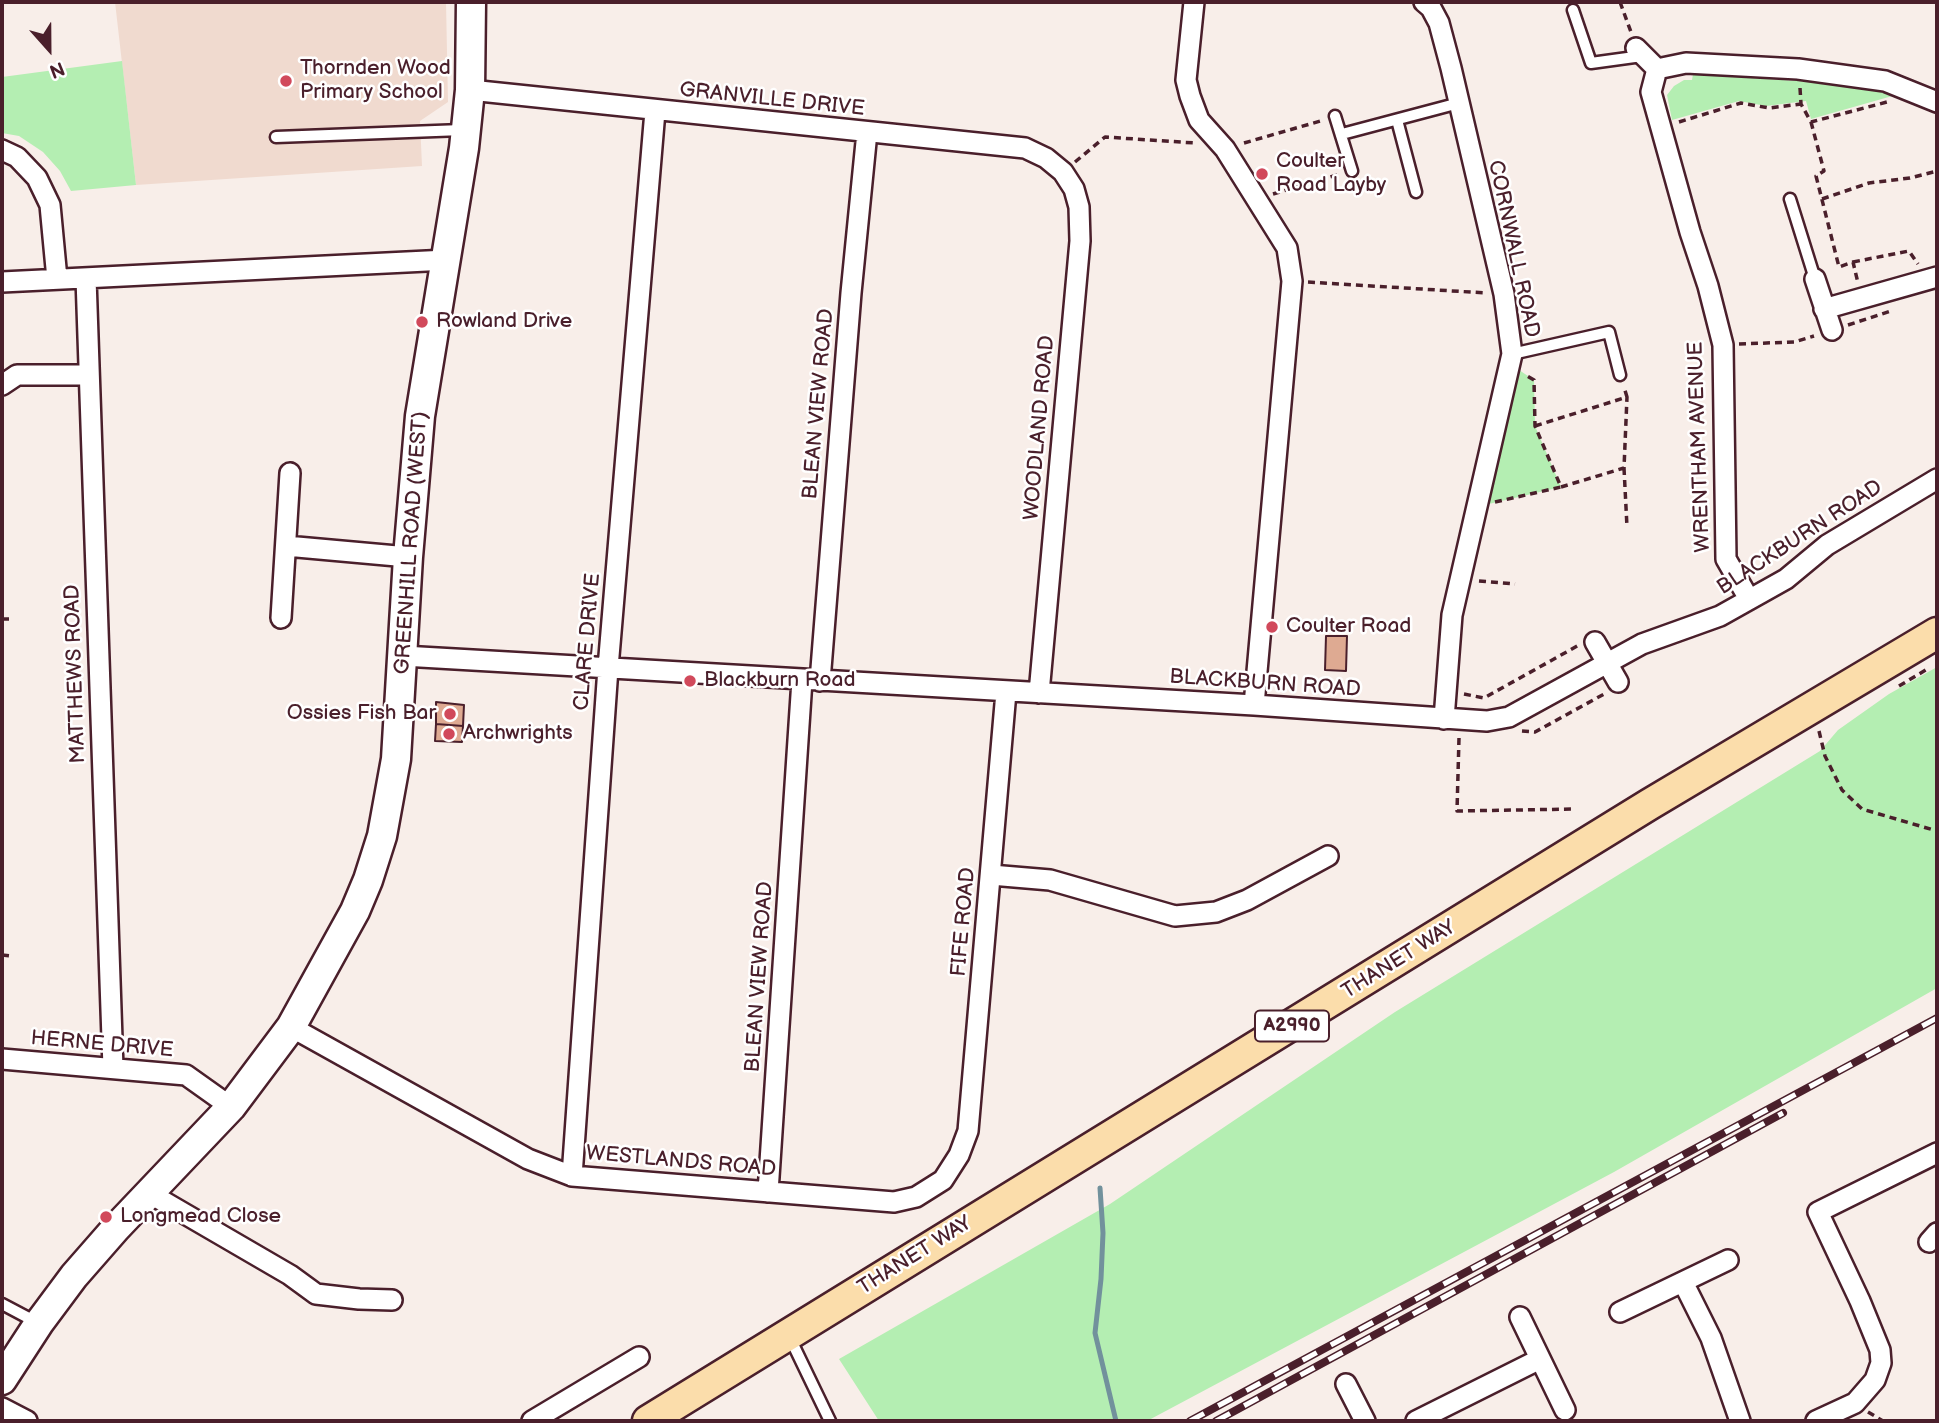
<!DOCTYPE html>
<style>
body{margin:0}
#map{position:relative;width:1939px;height:1423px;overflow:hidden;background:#f8eee9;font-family:"Balsamiq Sans",sans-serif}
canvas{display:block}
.frame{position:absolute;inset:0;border:4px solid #4a1f2b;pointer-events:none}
.north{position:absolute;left:14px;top:14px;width:70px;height:70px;-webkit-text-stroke:5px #fff;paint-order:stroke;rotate:159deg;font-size:19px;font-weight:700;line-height:28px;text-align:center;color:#4a1f2b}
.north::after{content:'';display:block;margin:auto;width:24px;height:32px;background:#4a1f2b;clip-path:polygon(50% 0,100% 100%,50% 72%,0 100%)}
</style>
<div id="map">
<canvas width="1939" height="1423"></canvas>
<div class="frame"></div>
<div class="north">N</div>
</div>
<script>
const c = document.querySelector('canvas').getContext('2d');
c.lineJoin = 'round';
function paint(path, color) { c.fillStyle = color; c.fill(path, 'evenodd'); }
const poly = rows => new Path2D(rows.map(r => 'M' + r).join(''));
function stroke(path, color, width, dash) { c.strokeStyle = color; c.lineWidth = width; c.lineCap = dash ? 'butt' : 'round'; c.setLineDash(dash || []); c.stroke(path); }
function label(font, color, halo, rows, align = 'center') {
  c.font = font + ' "Balsamiq Sans",sans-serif'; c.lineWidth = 5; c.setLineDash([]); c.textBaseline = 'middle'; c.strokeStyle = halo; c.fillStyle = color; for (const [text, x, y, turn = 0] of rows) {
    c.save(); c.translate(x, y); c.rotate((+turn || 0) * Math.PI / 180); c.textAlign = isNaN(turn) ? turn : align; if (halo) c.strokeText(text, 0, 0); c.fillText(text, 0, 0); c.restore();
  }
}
paint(poly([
 [115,2,446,2,448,102,420,121,422,166,136,185]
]), '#f0dacf');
paint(poly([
 [122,61,136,185,71,191,60,171,43,152,19,136,2,133,2,77],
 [1693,74,1887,87,1903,93,1811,119,1806,101,1766,106,1739,101,1672,120,1667,95,1674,86,1684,80,1692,80],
 [1510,364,1534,380,1535,426,1561,487,1476,507],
 [1937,667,1937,988,1614,1172,1147,1421,879,1421,839,1359,1110,1204,1395,1012,1820,751,1838,730,1889,694]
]), '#b4eeb2');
stroke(poly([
 [1100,1188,1103,1233,1101,1279,1095,1333,1116,1421]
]), '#72919c', 5);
const building = poly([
 [1326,636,1347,636,1346,671,1325,670,1326,636],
 [436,702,464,705,463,726,436,724,436,702],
 [436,724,463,726,462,742,435,741,436,724]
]);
paint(building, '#deaa92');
stroke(building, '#4a1f2b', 2);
const lane = poly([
 [1573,10,1591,63,1642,56],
 [1335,116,1352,171],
 [1397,120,1416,192],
 [1342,134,1459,103],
 [276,137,462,130],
 [1790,199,1815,279],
 [1512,354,1609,332,1620,375],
 [2,1304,38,1323],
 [790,1338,830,1421]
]);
const street = poly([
 [1194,2,1186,80,1190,96,1199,120,1225,149,1287,248,1292,281,1254,705],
 [1424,2,1431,8,1439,23,1451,68,1504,294,1512,354,1452,615,1444,719],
 [1636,48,1657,69,1651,92,1690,232,1708,286,1723,345,1726,559,1749,599],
 [1657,69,1686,63,1798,69,1885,81,1937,102],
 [470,90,1025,148,1046,158,1063,172,1074,189,1079,207,1080,241,1039,693],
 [2,150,17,157,37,178,50,205,57,279],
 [86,278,113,1068],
 [1815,279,1832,330],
 [2,282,447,260],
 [1824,309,1937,277],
 [2,385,17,375,88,375],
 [286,546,408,557],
 [281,618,290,473],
 [1595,642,1618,682],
 [403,656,1254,705,1487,721,1509,717,1642,644,1720,616,1786,579,1827,545,1937,479],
 [820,681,851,293,867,132],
 [991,875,1050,880,1175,916,1216,912,1247,900,1328,856],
 [291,1027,528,1159,572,1176,894,1202,916,1197,943,1180,959,1155,968,1131,1006,692],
 [2,1059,186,1075,231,1107],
 [572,1176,608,668,655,111],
 [768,1192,802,680],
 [149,1193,290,1275,316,1294,359,1299,392,1300],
 [1929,1242,1937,1233],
 [1683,1282,1711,1338,1740,1421],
 [1620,1312,1728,1260],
 [1520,1317,1565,1410],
 [1346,1384,1365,1421],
 [2,1408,27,1421],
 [532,1421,639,1357],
 [1416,1421,1540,1359],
 [1816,1421,1855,1403,1875,1380,1881,1363,1880,1350,1860,1301,1818,1212,1937,1153]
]);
const secondary = poly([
 [2,1380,39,1323,74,1276,116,1228,231,1107,291,1027,355,911,368,880,382,836,396,759,408,557,420,416,464,148,470,90,471,2]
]);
const primary = poly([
 [648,1421,1650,804,1937,633]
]);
stroke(lane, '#4a1f2b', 15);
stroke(street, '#4a1f2b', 24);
stroke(secondary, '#4a1f2b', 33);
stroke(primary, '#4a1f2b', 35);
stroke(poly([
 [1620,2,1631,32],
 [1800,88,1801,104,1811,122,1887,102],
 [1679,122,1741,103,1769,108,1801,104],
 [1811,122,1824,171,1816,176,1839,267,1853,262,1858,283],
 [1244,143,1324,120],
 [1075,162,1105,137,1195,143],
 [1273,194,1340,174],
 [1822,199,1869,183,1910,178,1937,171],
 [1853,262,1909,251,1918,264],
 [1308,282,1486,293],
 [1848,325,1891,311],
 [1739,344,1794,342,1814,336],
 [1535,426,1627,397,1624,387],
 [1624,468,1627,527],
 [1561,487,1624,468,1627,397],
 [1495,502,1561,487,1535,426,1534,380,1524,374],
 [1479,581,1515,584],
 [2,619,9,619],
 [1899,686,1929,668],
 [1464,694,1484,698,1579,645],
 [1522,731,1535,732,1606,693],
 [1819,731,1825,756,1842,790,1862,809,1937,831],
 [1459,738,1457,811,1575,809],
 [2,955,11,956],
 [1868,1412,1883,1421]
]), '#4a1f2b', 3.5, [7, 5]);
stroke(lane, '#fff', 10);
stroke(street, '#fff', 19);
stroke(secondary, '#fff', 28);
stroke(primary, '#fbddab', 30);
const rail = poly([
 [1190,1421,1937,1018],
 [1216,1421,1783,1113]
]);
stroke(rail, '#4a1f2b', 8);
stroke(rail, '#fff', 5, [16]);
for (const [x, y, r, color] of [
 [286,81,7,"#d1495b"],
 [1262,174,7,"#d1495b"],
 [422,322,7,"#d1495b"],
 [1272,627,7,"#d1495b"],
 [690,681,7,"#d1495b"],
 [450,714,7,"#d1495b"],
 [449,734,7,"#d1495b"],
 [106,1217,7,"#d1495b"]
]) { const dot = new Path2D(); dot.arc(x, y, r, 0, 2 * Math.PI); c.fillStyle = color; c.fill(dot); stroke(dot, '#fff', 2.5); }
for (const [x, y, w] of [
 [1292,1026,74]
]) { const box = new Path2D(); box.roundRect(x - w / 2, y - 15.5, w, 31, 5); c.fillStyle = '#fff'; c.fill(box); stroke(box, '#4a1f2b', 2); }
label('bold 19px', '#4a1f2b', null, [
 ["A2990",1292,1026]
]);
label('21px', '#4a1f2b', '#fff', [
 ["Thornden Wood",300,69],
 ["Primary School",300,93],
 ["Coulter",1276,162],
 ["Road Layby",1276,186],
 ["Rowland Drive",436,322],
 ["Coulter Road",1286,627],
 ["Blackburn Road",704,681],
 ["Ossies Fish Bar",436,714,"right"],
 ["Archwrights",463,734],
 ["Longmead Close",120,1217]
], 'left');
label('21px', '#4a1f2b', '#fff', [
 ["GRANVILLE DRIVE",772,100,6],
 ["CORNWALL ROAD",1513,249,78],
 ["BLEAN VIEW ROAD",819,404,-85],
 ["WOODLAND ROAD",1040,428,-85],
 ["WRENTHAM AVENUE",1700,447,-92],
 ["BLACKBURN ROAD",1800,538,-33],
 ["GREENHILL ROAD (WEST)",412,543,-86],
 ["CLARE DRIVE",588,642,-85],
 ["MATTHEWS ROAD",76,674,-92],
 ["BLACKBURN ROAD",1265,684,4],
 ["FIFE ROAD",964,922,-85],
 ["THANET WAY",1399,960,-32],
 ["BLEAN VIEW ROAD",760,977,-86],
 ["HERNE DRIVE",102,1045,5],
 ["WESTLANDS ROAD",681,1162,5],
 ["THANET WAY",915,1256,-32]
]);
</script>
